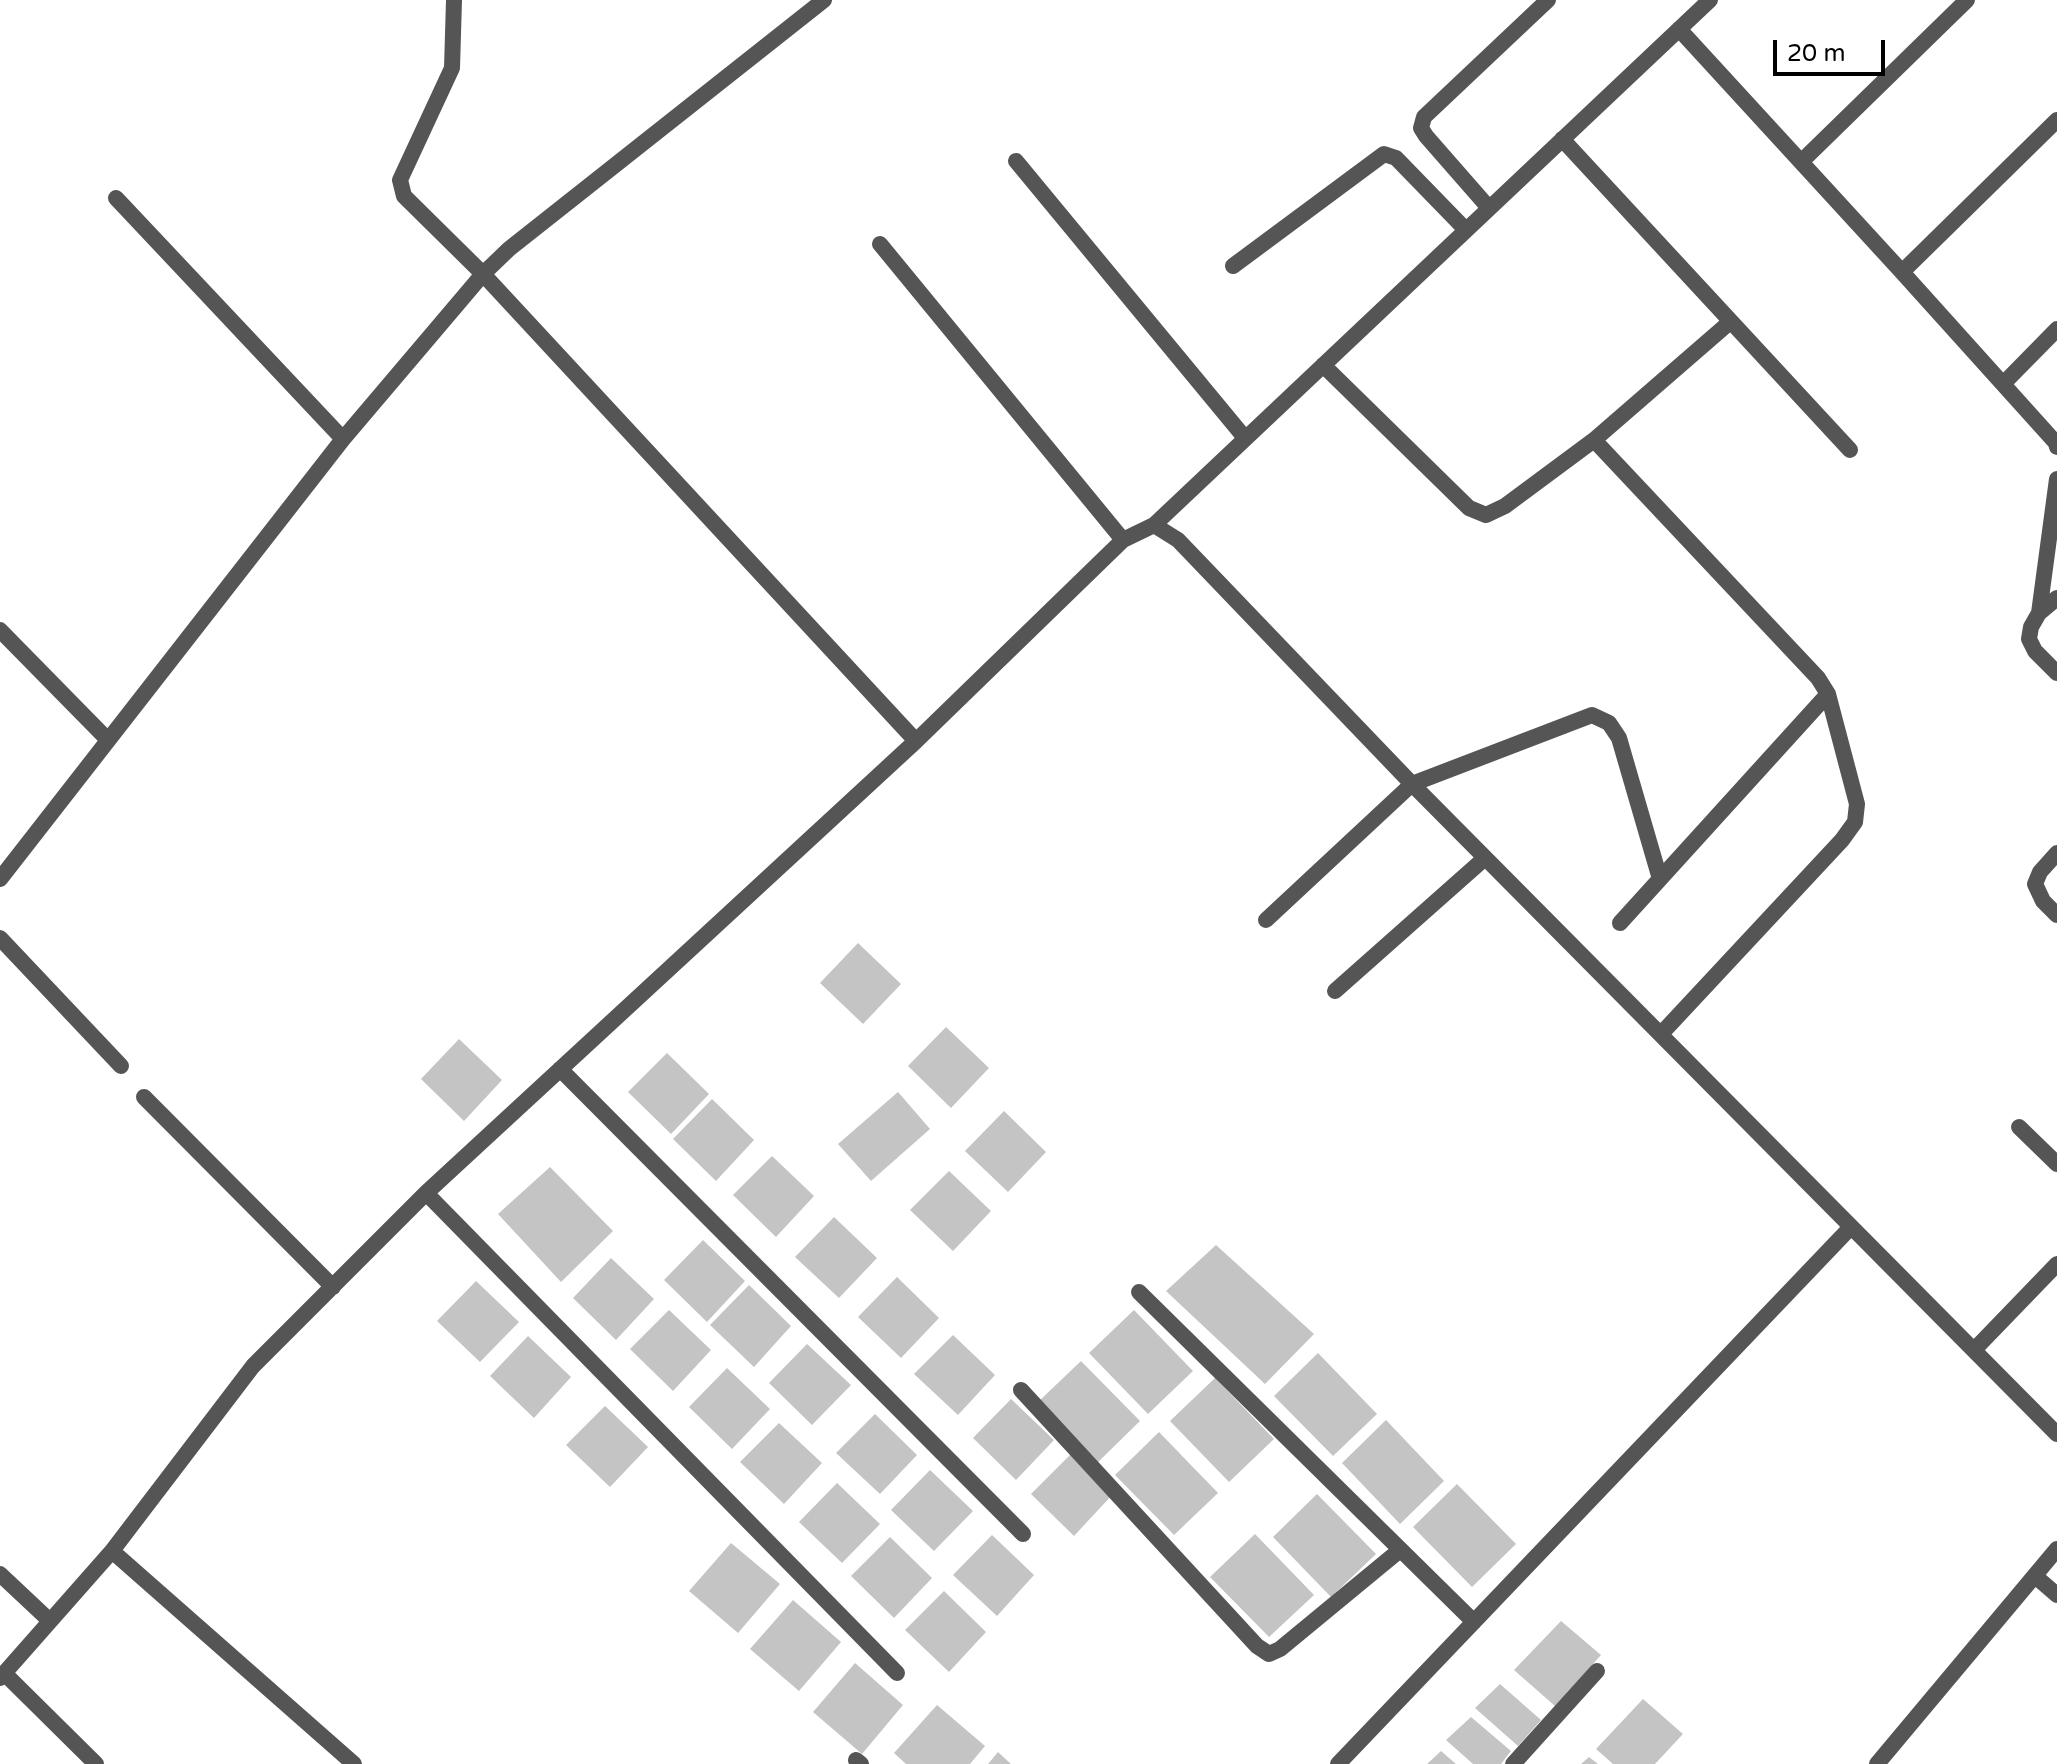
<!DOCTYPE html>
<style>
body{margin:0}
#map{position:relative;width:2057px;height:1764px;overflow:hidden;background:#fff;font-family:"Varela Round",sans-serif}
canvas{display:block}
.scale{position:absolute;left:1773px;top:40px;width:112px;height:36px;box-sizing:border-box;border:4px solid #000;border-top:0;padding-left:10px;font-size:24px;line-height:28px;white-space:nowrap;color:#000;-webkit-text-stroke:6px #fff;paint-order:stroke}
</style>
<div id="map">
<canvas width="2057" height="1764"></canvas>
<div class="scale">20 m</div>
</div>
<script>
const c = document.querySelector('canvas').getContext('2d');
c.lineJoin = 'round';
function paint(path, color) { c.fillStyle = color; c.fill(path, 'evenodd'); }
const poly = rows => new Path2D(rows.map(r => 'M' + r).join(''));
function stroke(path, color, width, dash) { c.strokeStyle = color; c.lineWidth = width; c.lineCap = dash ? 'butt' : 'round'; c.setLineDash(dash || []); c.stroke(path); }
paint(poly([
 [858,943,901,984,863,1024,820,983],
 [946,1027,989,1068,951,1108,908,1066],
 [459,1039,502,1080,464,1121,421,1079],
 [667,1053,709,1094,671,1134,628,1092],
 [898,1092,930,1129,871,1181,838,1144],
 [712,1099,754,1140,716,1181,673,1139],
 [1004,1111,1046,1152,1008,1192,965,1151],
 [772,1156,814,1196,776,1237,733,1195],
 [550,1167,613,1231,561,1282,498,1214],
 [949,1171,991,1211,953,1251,910,1210],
 [834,1217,877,1258,839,1298,795,1257],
 [703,1240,745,1281,707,1322,664,1280],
 [1216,1245,1314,1334,1265,1384,1166,1291],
 [611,1258,654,1299,616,1340,573,1298],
 [897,1277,939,1318,901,1358,858,1317],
 [476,1281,519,1322,480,1362,437,1321],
 [749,1285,791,1326,754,1367,710,1325],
 [669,1310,711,1350,673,1391,630,1349],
 [1134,1310,1193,1371,1148,1414,1089,1353],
 [953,1335,995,1375,958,1415,914,1374],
 [528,1336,571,1377,534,1418,490,1376],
 [807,1344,851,1385,812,1425,769,1383],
 [1318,1353,1377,1414,1333,1456,1274,1396],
 [1081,1361,1140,1421,1096,1464,1037,1403],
 [727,1368,770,1409,732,1449,689,1407],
 [1215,1378,1274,1439,1229,1482,1170,1421],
 [1011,1399,1054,1440,1016,1480,973,1438],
 [605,1406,648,1447,610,1487,566,1445],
 [875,1414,917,1455,880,1494,836,1453],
 [1386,1420,1444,1481,1400,1524,1342,1463],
 [779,1423,822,1463,784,1504,740,1462],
 [1159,1432,1218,1493,1174,1535,1115,1475],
 [1070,1455,1112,1495,1074,1536,1031,1494],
 [930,1470,973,1511,934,1551,891,1510],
 [837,1483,880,1524,842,1563,799,1522],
 [1457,1484,1516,1544,1472,1587,1413,1527],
 [1317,1494,1376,1554,1331,1597,1273,1537],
 [1255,1534,1314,1595,1269,1637,1210,1577],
 [992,1535,1034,1575,997,1616,953,1575],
 [890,1537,932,1578,894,1618,851,1576],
 [731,1543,780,1584,738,1633,689,1591],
 [944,1591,986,1632,949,1672,905,1630],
 [793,1600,841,1642,799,1691,750,1649],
 [1561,1621,1601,1655,1555,1706,1514,1670],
 [855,1663,903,1705,862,1754,813,1712],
 [1500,1684,1541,1720,1518,1746,1475,1708],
 [1643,1699,1683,1734,1655,1764,1613,1764,1596,1749],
 [937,1705,985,1746,970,1764,906,1764,894,1753],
 [1471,1717,1511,1751,1501,1764,1473,1764,1446,1740],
 [1441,1751,1456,1764,1427,1764],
 [998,1752,1011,1764,988,1764],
 [1589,1757,1598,1764,1581,1764]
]), '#c4c4c4');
stroke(poly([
 [454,0,452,68,400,180,404,196,483,274,916,741],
 [1679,29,1902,272,2056,443,2057,447],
 [1562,139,1850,450],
 [1016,161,1245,438],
 [1801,162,1967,0],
 [116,198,343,439],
 [1489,208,1426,136,1421,128,1424,117,1548,0],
 [880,244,1123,540],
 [1233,266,1384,154,1396,158,1466,230],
 [1902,272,2057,120],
 [1323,365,1469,508,1486,515,1505,506,1594,440,1730,322],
 [2003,384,2057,329],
 [1594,440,1818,678,1828,694,1857,804,1855,822,1842,840,1661,1034],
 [1154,525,1710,0],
 [2057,598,2039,613,2031,627,2029,639,2035,651,2057,673],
 [2039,613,2057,479],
 [0,630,107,739],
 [2057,853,2040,872,2035,884,2043,901,2057,915],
 [0,879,343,439,483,274,509,249,824,0],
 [1266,920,1412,784,1592,715,1609,723,1619,738,1660,879],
 [1620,923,1828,694],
 [0,938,121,1066],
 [1335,991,1485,858],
 [560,1069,1023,1534],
 [144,1097,333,1287],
 [2019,1127,2057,1164],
 [426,1193,897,1673],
 [1139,1292,1474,1622],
 [1974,1350,2057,1264],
 [1021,1390,1257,1646,1269,1654,1280,1649,1400,1550],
 [112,1551,354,1764],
 [0,1574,50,1621],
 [2035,1576,2057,1595],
 [4,1673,96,1764],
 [0,1678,112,1551,253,1366,426,1193,916,741,1123,540,1154,525,1178,540,1412,784,2057,1434],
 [856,1760,861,1764],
 [1338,1764,1851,1227],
 [1513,1764,1597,1671],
 [1877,1764,2057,1549]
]), '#555', 16);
</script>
